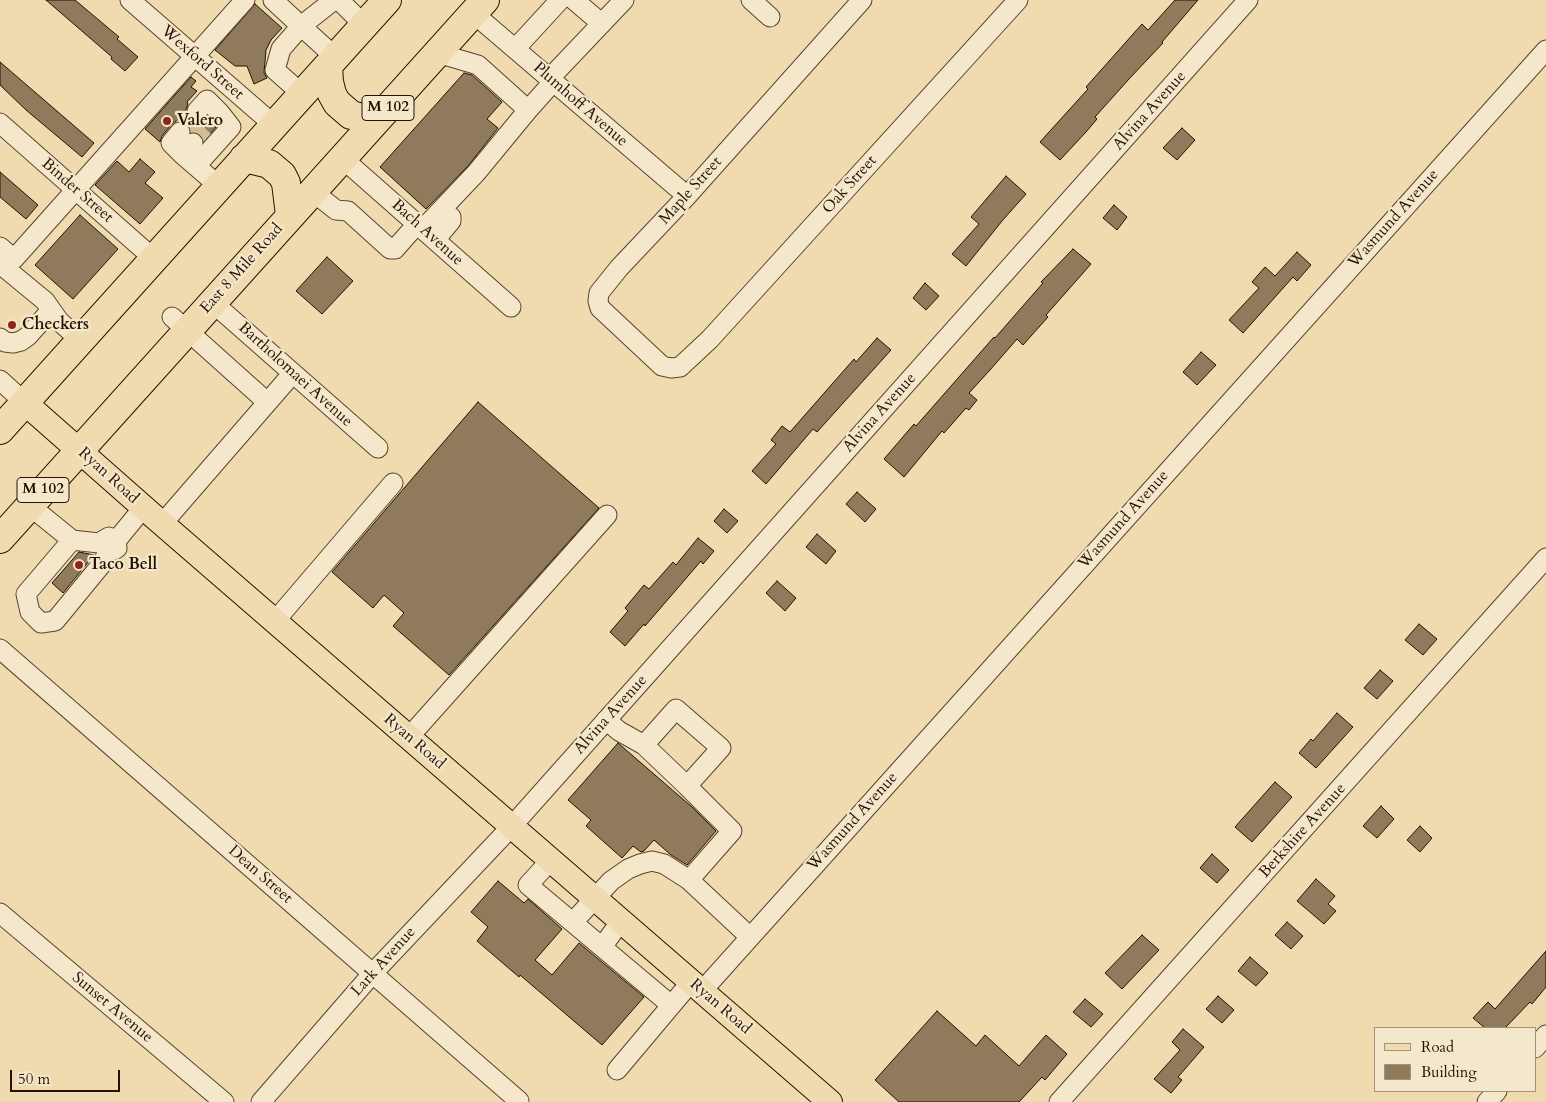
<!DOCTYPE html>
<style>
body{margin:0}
#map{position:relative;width:1546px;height:1102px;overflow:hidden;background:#f0daaf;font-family:Cardo,serif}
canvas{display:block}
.legend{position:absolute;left:1374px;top:1027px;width:162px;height:65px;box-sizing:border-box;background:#f5e7cb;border:1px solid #a2927a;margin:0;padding:6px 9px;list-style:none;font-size:15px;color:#251200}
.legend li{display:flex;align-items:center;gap:10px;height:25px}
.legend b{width:25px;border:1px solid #a2927a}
.scale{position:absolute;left:10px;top:1070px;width:110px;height:22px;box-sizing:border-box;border:2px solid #251200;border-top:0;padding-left:6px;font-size:15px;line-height:18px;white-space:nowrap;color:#251200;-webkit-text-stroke:4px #f5e7cb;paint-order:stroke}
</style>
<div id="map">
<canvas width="1546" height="1102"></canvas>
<ul class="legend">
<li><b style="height:6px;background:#f0daaf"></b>Road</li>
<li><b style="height:14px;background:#8f7a5b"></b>Building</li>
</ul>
<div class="scale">50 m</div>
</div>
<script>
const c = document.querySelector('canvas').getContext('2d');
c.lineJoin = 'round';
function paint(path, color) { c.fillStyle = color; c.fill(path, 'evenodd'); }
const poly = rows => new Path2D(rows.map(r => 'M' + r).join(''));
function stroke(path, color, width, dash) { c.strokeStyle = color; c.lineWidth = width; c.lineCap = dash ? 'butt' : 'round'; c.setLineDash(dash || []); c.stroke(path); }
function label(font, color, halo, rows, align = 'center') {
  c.font = font + ' Cardo,serif'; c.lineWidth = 4.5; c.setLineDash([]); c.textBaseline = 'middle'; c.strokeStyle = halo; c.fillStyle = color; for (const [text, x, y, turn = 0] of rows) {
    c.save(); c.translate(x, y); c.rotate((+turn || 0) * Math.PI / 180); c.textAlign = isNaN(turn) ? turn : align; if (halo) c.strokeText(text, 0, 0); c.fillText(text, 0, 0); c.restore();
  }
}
const building = poly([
 [46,0,75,0,119,37,117,39,138,57,125,71,111,59,112,57,46,0],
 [1175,0,1198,0,1162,42,1163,43,1129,79,1095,117,1097,119,1086,132,1060,160,1040,142,1088,89,1086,87,1142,24,1148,30,1175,0],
 [255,4,282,28,271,40,266,50,264,73,267,78,254,84,247,66,235,66,215,50,255,4],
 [0,62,94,143,82,157,26,110,0,85,0,62],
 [464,73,472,75,502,102,487,119,498,128,468,166,426,209,380,167,464,73],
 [191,77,196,81,191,87,197,91,187,102,188,104,186,109,186,115,190,120,195,122,201,122,206,118,216,127,204,141,200,134,191,132,190,128,187,123,182,121,176,121,171,125,162,136,160,142,145,129,191,77],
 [1182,128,1195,140,1177,160,1163,148,1182,128],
 [140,159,155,172,145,183,163,198,140,224,95,185,117,161,129,172,140,159],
 [0,172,38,205,26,219,0,197,0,172],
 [1006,176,1026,194,1002,221,966,266,952,254,979,224,971,217,1006,176],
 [1114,205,1127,217,1117,230,1103,218,1114,205],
 [80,215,118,249,73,299,35,265,80,215],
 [1073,249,1091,264,1046,315,1048,317,1023,345,1017,339,990,370,969,393,977,400,969,410,966,408,944,433,942,431,904,477,884,459,914,424,916,426,994,337,995,338,1043,283,1041,282,1073,249],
 [1297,252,1311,265,1297,281,1293,277,1243,333,1229,320,1259,288,1252,282,1265,267,1275,276,1297,252],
 [327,257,353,281,322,314,296,291,327,257],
 [925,283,939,296,926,310,913,298,925,283],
 [877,338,891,350,817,432,813,429,766,484,752,471,776,444,771,440,782,426,790,432,854,359,856,362,877,338],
 [1201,352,1216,365,1197,385,1183,372,1201,352],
 [478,402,599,508,449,675,393,626,404,613,384,595,373,608,332,572,478,402],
 [857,492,876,509,865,522,846,504,857,492],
 [724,509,738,521,727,533,714,521,724,509],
 [817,534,836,551,826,564,806,547,817,534],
 [698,538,714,551,703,564,701,561,645,626,644,624,625,646,610,632,628,611,625,608,644,585,649,589,673,562,676,565,698,538],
 [79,552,94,555,63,593,52,583,79,552],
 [777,581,796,598,785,611,766,593,777,581],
 [1419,624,1437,639,1423,655,1405,640,1419,624],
 [1380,670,1393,681,1377,699,1364,688,1380,670],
 [1337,713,1353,727,1316,768,1299,753,1311,739,1313,741,1337,713],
 [618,743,692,807,716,831,687,865,671,855,654,840,644,851,641,852,633,846,622,858,586,826,591,820,568,800,618,743],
 [1275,782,1292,797,1252,842,1235,827,1275,782],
 [1381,806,1394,819,1377,838,1363,826,1381,806],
 [1420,826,1432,838,1420,852,1407,840,1420,826],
 [1212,854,1229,870,1217,883,1200,868,1212,854],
 [1316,879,1335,896,1328,904,1336,911,1324,924,1297,901,1316,879],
 [498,881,524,903,528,899,562,929,535,960,552,975,579,943,644,997,602,1045,520,975,519,977,477,941,488,927,471,912,498,881],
 [1287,922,1303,936,1291,949,1275,935,1287,922],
 [1142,935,1159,950,1122,989,1105,973,1142,935],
 [1546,951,1546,987,1532,1004,1530,1002,1505,1028,1485,1028,1473,1018,1488,1002,1495,1009,1546,951],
 [1250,957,1268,973,1256,986,1238,971,1250,957],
 [1218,996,1234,1010,1222,1023,1206,1009,1218,996],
 [1085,999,1103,1014,1091,1027,1073,1012,1085,999],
 [937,1011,976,1046,985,1035,1019,1066,1046,1035,1067,1054,1045,1080,1042,1077,1019,1102,899,1102,875,1080,937,1011],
 [1183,1029,1204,1047,1178,1077,1182,1080,1171,1093,1154,1079,1180,1050,1172,1042,1183,1029]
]);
paint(building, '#8f7a5b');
stroke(building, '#251200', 1);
stroke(poly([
 [180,132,197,111],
 [193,143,212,123]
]), '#d2bc95', 19, [19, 9]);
const minor = poly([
 [130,0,274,125],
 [273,0,301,26,334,0],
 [339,0,364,25],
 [574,0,601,23],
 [751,0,770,17],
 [862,0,687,196,619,268,599,293,598,301,600,308,662,366,671,368,680,367,710,339,1018,0],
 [473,13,687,196],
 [515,49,560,0],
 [549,79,624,0],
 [302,94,275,70,281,49,301,26,335,57],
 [528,110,553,82],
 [0,123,153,258],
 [180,132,171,143,183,155],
 [193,143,183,155,219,186],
 [342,158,511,307],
 [196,166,231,127,220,113,207,100,197,111],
 [312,191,336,210,348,211,390,249,395,249,417,224],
 [423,229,476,173,528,110,478,65,437,53],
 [435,240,451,221,451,217,442,209],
 [0,247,14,259,245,0],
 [0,264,45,301,59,321,80,340],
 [212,302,378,448],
 [172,317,267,402],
 [0,338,5,342,13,343,21,341,28,336,51,310],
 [0,380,24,402],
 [30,506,72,540],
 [162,524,293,373],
 [114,550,117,548,116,541,143,508],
 [106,556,101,565,55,621,41,623,30,612,26,594,72,540,99,543,109,537,116,541],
 [275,621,393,483],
 [0,649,519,1101],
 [606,720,619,731,644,745,687,786,721,748,676,709,644,745],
 [409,737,607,515],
 [687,786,732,831,689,880,750,937],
 [551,860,528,885,671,1005],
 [0,913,224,1102],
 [573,922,611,881,628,869,640,864,652,861,664,864,689,880],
 [602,947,621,921],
 [702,991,1546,50],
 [1535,1048,1546,1035],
 [617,1070,691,982],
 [261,1102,373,973,512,826,1248,0],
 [1059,1102,1546,558],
 [1487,1102,1497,1091]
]);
const major = poly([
 [24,402,151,514,830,1102]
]);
const highway = poly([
 [328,66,329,82,332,94,337,103,351,115,376,121],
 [244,158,269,164,282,175,286,183,290,215],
 [0,430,387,0],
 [0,539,485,0]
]);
stroke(minor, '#58442c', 21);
stroke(major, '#251200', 26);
stroke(highway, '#251200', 30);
stroke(minor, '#f5e7cb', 19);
stroke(major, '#f0daaf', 24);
stroke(highway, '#f0daaf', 28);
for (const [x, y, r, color] of [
 [167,121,5,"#8f2418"],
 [12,325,5,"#8f2418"],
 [79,565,5,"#8f2418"]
]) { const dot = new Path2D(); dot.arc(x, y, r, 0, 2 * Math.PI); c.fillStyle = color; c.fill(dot); stroke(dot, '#f5e7cb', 2); }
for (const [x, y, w] of [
 [388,108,52],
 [43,490,52]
]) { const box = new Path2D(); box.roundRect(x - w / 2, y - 12.5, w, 25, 4); c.fillStyle = '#f5e7cb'; c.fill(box); stroke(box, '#251200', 1); }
label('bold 15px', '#251200', null, [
 ["M 102",388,108],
 ["M 102",43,490]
]);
label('16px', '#251200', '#f5e7cb', [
 ["Wexford Street",202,63,41],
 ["Plumhoff Avenue",580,105,41],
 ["Alvina Avenue",1150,111,-48],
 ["Oak Street",850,185,-48],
 ["Binder Street",77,191,41],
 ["Maple Street",691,191,-48],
 ["Wasmund Avenue",1394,219,-48],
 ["Bach Avenue",427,233,42],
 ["East 8 Mile Road",242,269,-48],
 ["Bartholomaei Avenue",295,375,42],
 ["Alvina Avenue",880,413,-48],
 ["Ryan Road",108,476,42],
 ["Wasmund Avenue",1124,520,-48],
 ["Alvina Avenue",611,715,-48],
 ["Ryan Road",414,742,41],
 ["Wasmund Avenue",853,822,-48],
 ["Berkshire Avenue",1303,831,-48],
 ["Dean Street",260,875,41],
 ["Lark Avenue",384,962,-48],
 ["Ryan Road",720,1007,41],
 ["Sunset Avenue",112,1008,40]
]);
label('bold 16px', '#251200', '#f5e7cb', [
 ["Valero",177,121],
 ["Checkers",22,325],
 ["Taco Bell",89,565]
], 'left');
</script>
